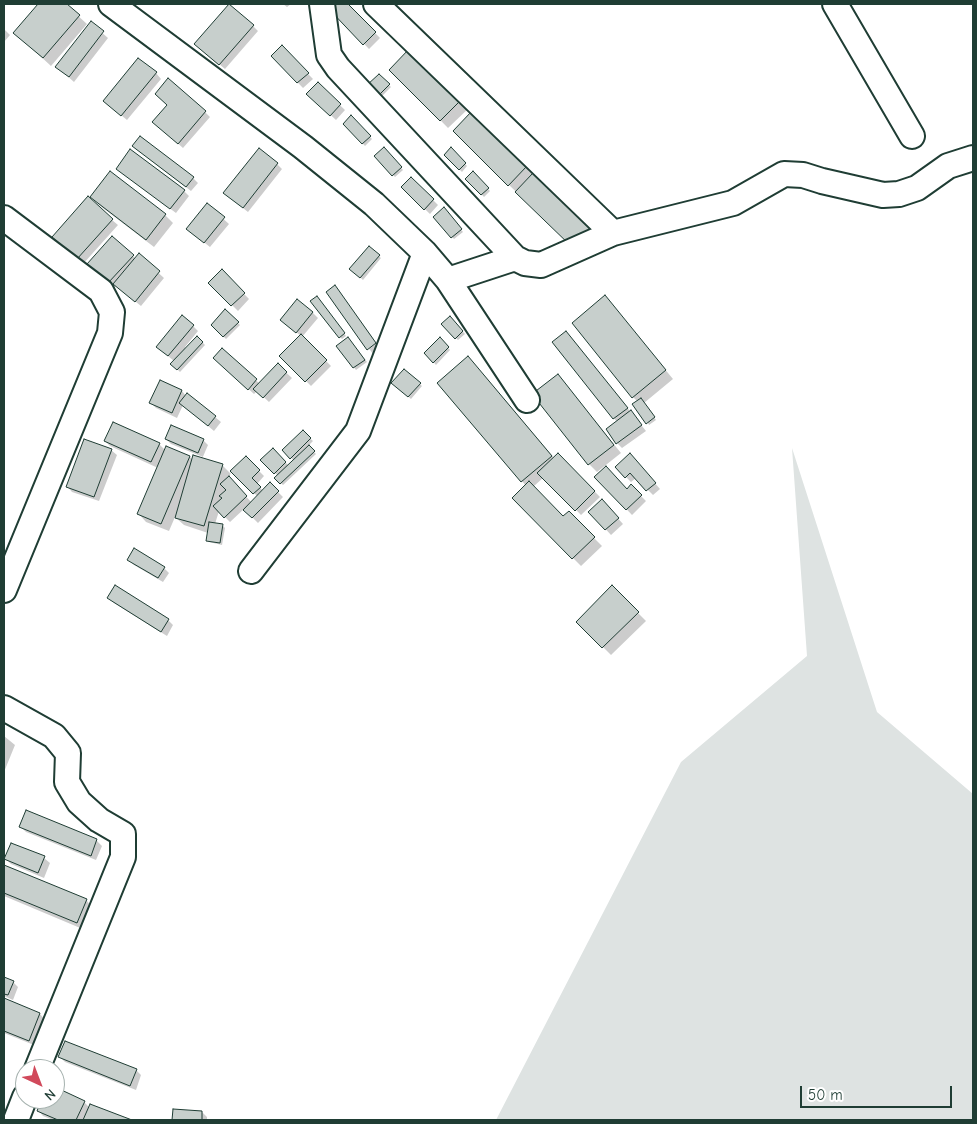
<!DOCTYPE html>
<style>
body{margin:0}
#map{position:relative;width:977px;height:1124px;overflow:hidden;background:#fff;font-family:"Comic Neue",sans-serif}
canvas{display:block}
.frame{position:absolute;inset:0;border:5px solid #1f3d34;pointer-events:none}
.north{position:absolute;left:15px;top:1059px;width:50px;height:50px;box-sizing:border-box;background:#fff;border:1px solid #a5b1ae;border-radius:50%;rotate:137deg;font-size:14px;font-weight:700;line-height:20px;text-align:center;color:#1f3d34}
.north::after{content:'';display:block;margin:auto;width:18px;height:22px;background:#d1495b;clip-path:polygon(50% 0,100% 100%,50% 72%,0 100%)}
.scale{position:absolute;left:800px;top:1086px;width:152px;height:22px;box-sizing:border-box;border:2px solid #1f3d34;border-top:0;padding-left:6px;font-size:15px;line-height:18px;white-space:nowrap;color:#1f3d34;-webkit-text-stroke:4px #fff;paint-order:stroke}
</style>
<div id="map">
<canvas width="977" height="1124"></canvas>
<div class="frame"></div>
<div class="north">N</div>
<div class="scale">50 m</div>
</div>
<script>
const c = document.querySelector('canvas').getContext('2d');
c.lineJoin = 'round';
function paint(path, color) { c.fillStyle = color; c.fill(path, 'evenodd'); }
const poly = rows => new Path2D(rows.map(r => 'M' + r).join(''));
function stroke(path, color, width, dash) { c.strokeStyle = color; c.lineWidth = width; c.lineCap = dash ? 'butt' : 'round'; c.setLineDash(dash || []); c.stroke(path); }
paint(poly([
 [792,448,877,712,973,794,973,1120,496,1120,681,762,807,656]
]), '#dee3e2');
paint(poly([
 [40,4,65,4,87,24,51,66,15,33],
 [283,4,291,4,287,7],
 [332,4,347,4,380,38,369,49,329,7],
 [91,23,108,38,74,82,57,67],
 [253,26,258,31,225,69,201,49],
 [4,29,10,35,4,42],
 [282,47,313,79,303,88,272,56],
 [410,50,468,109,448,128,391,70],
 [156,73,161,79,127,120,110,106],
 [379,75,391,87,381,97,369,85],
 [318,84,345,110,336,120,308,94],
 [168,105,205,112,210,117,183,148,159,127],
 [472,113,598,236,581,254,509,185],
 [351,117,372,139,365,146,345,124],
 [384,148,403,170,395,177,376,156],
 [451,149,467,166,462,172,445,155],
 [139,151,193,178,198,183,191,191],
 [277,164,282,169,248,212,230,198],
 [473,173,490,191,484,197,467,179],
 [123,174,184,191,189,196,176,213],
 [411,178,438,205,430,214,402,187],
 [91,197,165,215,173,223,154,247,99,205],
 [208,205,229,224,210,247,193,234],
 [444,209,463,232,454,239,434,217],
 [112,220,118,225,83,264,59,242],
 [112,238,136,259,139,255,164,278,141,306,116,286,114,288,94,269],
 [369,248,381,258,363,280,351,269],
 [222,271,249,299,238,311,210,283],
 [335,287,381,349,373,354,328,292],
 [605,297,673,379,644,403,656,420,649,425,638,402,633,397],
 [319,300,346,336,342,339,340,337],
 [225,311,240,325,226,339,212,325],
 [312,312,318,318,302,337,331,366,311,386,281,356,301,336,287,325],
 [450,318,465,334,458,340,443,325],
 [193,326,198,331,185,347,186,348,197,337,205,345,180,372,172,364,174,361,163,352],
 [348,338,367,362,356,370,338,346],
 [571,338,646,431,622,448,617,443,617,422,553,343],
 [440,339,450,350,436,365,425,353],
 [222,350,260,384,278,365,292,378,269,402,257,391,254,394,220,363],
 [476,366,554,458,558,454,600,497,581,515,544,477,533,487,563,518,569,513,602,546,581,566,513,498,526,486,522,481],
 [404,370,422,386,411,399,395,386],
 [558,376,621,453,597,472,589,464],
 [160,381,182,391,186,396,188,395,215,417,221,422,214,431,183,405,177,418,156,408,150,402],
 [303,432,313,441,308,446,316,454,283,485,276,478,278,476,262,460,273,450,289,466,294,461,284,450],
 [166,439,203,440,208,445,202,459,222,465,230,473,231,472,229,478,252,503,258,497,232,471,246,458,264,476,257,484,263,491,270,484,283,497,258,523,244,509,230,522,219,511,215,524,223,526,225,528,222,545,209,542,207,540,208,533,184,525,175,517,169,531,146,522,138,513,158,468,110,446,105,441,159,444,166,451,167,447,190,457,193,460,202,459,203,457,171,444],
 [111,450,117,455,99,501,72,492,67,486],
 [635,460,660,489,653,495,636,478,631,482,626,477],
 [596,477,627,490,631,486,646,501,632,515],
 [607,506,623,524,611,535,590,512],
 [129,560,164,568,169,573,163,582,134,565],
 [612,587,646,621,611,655,578,622],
 [109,598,168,620,173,625,167,636,114,603],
 [4,736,15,745,4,772],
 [27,812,97,841,102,846,96,860,26,832,21,827],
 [12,844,44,858,50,863,44,878,11,864,6,859],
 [4,866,86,900,94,909,85,930,4,896],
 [4,979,13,982,18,987,13,1000,4,996],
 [4,1000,40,1014,45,1020,34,1045,4,1033],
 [60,1057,136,1070,141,1075,136,1090,65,1062],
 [55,1089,84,1102,90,1108,91,1106,128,1120,53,1120,43,1116,38,1110,44,1099,55,1099],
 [174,1111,202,1112,207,1117,207,1120,173,1120]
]), '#0003');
const building = poly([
 [38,4,67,4,80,15,43,58,13,33,38,4],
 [229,4,254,25,219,65,194,44,229,4],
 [331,4,348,4,376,32,363,45,327,7,331,4],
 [91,21,104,31,69,77,55,67,91,21],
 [282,45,309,73,297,83,271,56,282,45],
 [410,48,461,100,440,121,389,70,410,48],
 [138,58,157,72,121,116,103,101,138,58],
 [379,74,390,84,378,96,367,85,379,74],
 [168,78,206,111,178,144,152,122,167,105,155,94,168,78],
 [318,82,341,104,330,116,306,94,318,82],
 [472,111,527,166,508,186,453,131,472,111],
 [351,115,371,136,362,144,343,124,351,115],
 [140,136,194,177,186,187,132,146,140,136],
 [384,147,402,167,392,176,374,156,384,147],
 [451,147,466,163,459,170,444,155,451,147],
 [259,148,278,163,243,208,223,193,259,148],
 [130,149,185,190,170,209,116,169,130,149],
 [110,171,166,214,146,240,90,197,110,171],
 [473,171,489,188,481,195,465,179,473,171],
 [533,173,591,227,572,247,515,192,533,173],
 [411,177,434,199,424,210,401,187,411,177],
 [88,196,113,219,77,259,52,237,88,196],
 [207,203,225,217,204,243,186,229,207,203],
 [444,207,462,229,451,238,433,217,444,207],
 [112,236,134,255,108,283,87,264,112,236],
 [369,246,380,255,360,278,349,269,369,246],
 [139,253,160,271,135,302,113,284,139,253],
 [222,269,245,293,231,306,208,283,222,269],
 [335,285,376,343,367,350,326,292,335,285],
 [605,295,666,370,632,398,572,323,605,295],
 [317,296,345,333,339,338,310,301,317,296],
 [297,299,313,312,296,333,280,320,297,299],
 [225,309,239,322,223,337,211,325,225,309],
 [182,315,194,325,168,356,156,347,182,315],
 [450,316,463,331,455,339,441,324,450,316],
 [566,331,628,408,613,419,552,342,566,331],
 [301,334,327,360,305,382,279,356,301,334],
 [197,336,203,342,177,370,170,364,197,336],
 [348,337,365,360,353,368,336,346,348,337],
 [440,337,449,347,433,363,424,353,440,337],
 [222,348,257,379,248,390,213,358,222,348],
 [468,356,552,456,521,482,437,383,468,356],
 [278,363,287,372,263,398,253,389,278,363],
 [404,369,421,383,408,397,391,383,404,369],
 [558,374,614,445,588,465,532,394,558,374],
 [160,380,182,390,172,413,149,403,160,380],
 [187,393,216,416,208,426,179,403,187,393],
 [641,398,655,417,646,424,632,404,641,398],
 [631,410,642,425,616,444,606,429,631,410],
 [113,422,160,443,151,462,104,441,113,422],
 [171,425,204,439,198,453,165,439,171,425],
 [303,430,311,438,290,459,282,450,303,430],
 [84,439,112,449,94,497,66,487,84,439],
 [309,445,315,451,280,484,274,478,309,445],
 [166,446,190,456,161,524,137,514,166,446],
 [273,448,286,462,274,474,260,460,273,448],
 [558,453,595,491,575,511,537,473,558,453],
 [630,453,656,483,646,491,630,473,625,478,615,467,630,453],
 [193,455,223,464,204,526,175,518,193,455],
 [246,456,260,470,252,478,261,487,253,494,230,471,246,456],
 [606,466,627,489,631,484,642,495,626,510,594,477,606,466],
 [229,476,247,496,224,518,213,506,222,498,219,496,226,490,220,484,229,476],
 [529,481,563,516,569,511,595,537,572,559,512,498,529,481],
 [270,482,279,491,252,518,243,510,270,482],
 [602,499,619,518,605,530,588,512,602,499],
 [209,522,223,524,220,543,206,541,209,522],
 [134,548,165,567,158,578,127,560,134,548],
 [115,585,169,619,161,632,107,598,115,585],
 [612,585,639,612,602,648,576,622,612,585],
 [26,810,97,839,91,856,19,827,26,810],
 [11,843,45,856,38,873,4,859,11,843],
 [4,865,87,899,77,923,4,893,4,865],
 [4,977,14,981,8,995,4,994,4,977],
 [4,998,40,1013,29,1041,4,1031,4,998],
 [65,1041,137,1069,130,1086,58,1057,65,1041],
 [55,1087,85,1101,76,1120,58,1120,37,1111,42,1099,55,1099,55,1087],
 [90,1104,132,1120,83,1120,90,1104],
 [173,1109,202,1111,202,1120,172,1120,173,1109]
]);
paint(building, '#c7cfcc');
stroke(building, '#1f3d34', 1);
const minor = poly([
 [111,4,303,147,374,204,425,253,448,280,527,400],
 [322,4,329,55,338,68,515,258],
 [376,4,613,233],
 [835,4,912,136],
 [4,218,101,291,112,312,110,333,4,590],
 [448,280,515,258,525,263,541,265,613,233,733,203,784,174,803,175,822,181,883,195,899,194,917,188,948,166,973,158],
 [251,571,358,431,425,253],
 [4,708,54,736,68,753,67,782,79,802,99,820,123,834,123,857,37,1069],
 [16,1120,25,1097]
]);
stroke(minor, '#1f3d34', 28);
stroke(minor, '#fff', 24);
</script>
